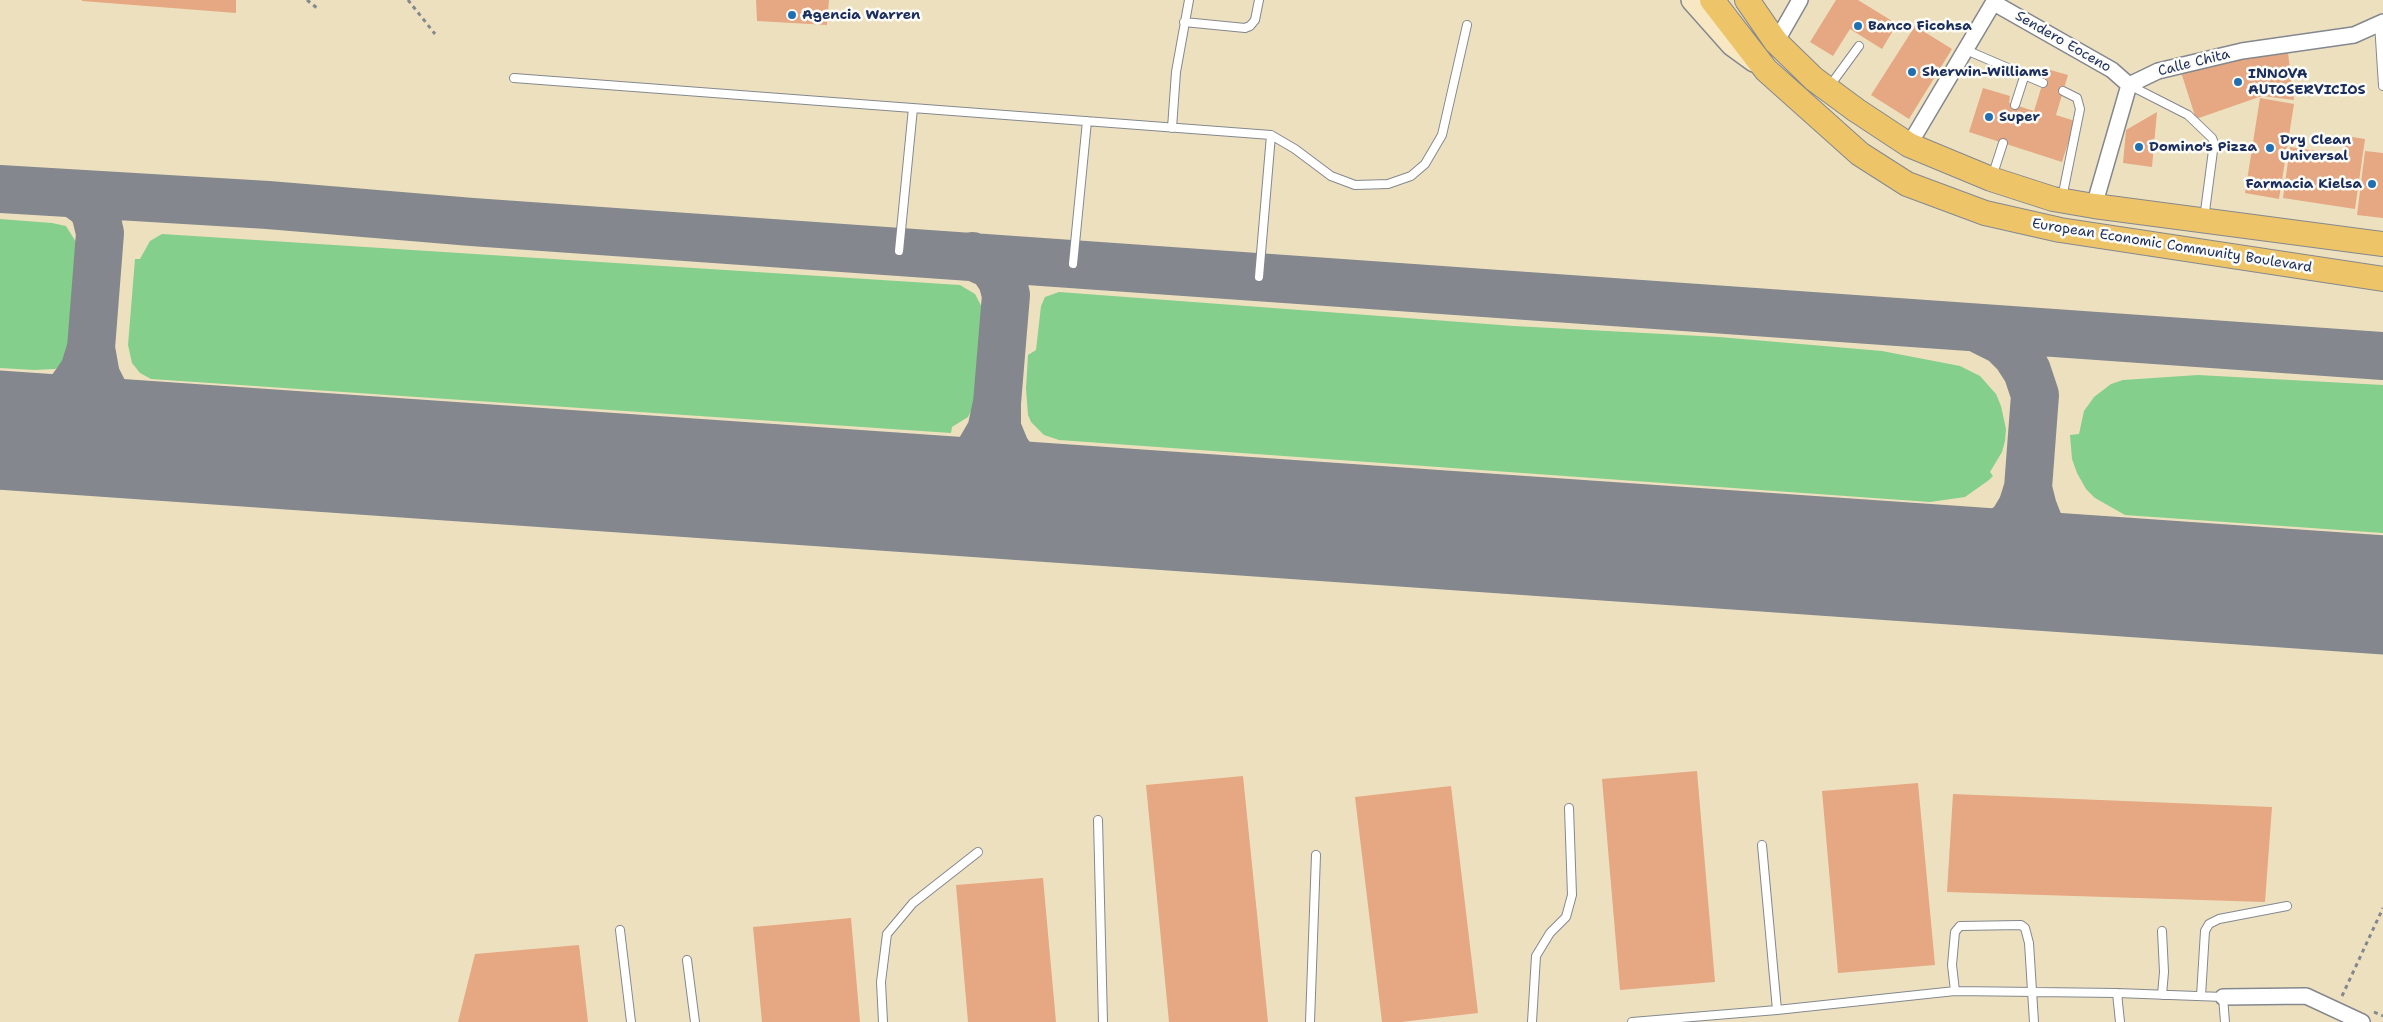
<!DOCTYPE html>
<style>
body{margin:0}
canvas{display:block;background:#ede0bf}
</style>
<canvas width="2383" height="1022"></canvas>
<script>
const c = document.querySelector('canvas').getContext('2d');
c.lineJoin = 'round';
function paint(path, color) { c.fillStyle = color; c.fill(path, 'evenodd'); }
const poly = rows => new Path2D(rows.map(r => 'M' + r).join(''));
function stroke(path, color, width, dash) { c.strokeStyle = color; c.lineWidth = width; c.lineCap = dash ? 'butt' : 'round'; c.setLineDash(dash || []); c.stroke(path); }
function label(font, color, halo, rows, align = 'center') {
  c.font = font + ' "Shantell Sans",sans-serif'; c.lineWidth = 5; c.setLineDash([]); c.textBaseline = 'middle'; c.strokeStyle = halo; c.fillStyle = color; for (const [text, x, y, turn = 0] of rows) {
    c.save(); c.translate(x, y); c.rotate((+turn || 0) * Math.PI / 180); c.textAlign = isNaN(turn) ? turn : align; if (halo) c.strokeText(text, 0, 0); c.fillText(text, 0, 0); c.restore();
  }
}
paint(poly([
 [0,219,52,223,66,226,76,242,79,267,84,268,77,343,69,359,55,369,34,370,0,368],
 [162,234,960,285,975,294,985,313,977,399,968,417,952,427,951,433,151,379,140,373,132,363,128,345,135,259,140,259,150,241],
 [1059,292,1514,326,1719,337,1882,351,1960,366,1980,376,1996,394,2001,406,2006,429,2005,441,2002,452,1990,472,1993,476,1989,480,1965,497,1930,502,1059,440,1044,435,1031,422,1028,415,1026,389,1028,355,1036,350,1041,306,1045,297],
 [2198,375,2383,385,2383,533,2125,515,2095,498,2086,489,2077,473,2072,459,2070,435,2079,434,2084,411,2094,397,2111,384,2123,380]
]), '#84cf8c');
stroke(poly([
 [0,189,268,205,472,222,2383,356],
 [91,348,96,376,105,394,120,413,140,428,193,443],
 [997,403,997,428,1006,450,1016,464,1043,490,1073,504],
 [0,429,44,414,65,398,84,371,91,348,100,233,95,212,89,204,75,194],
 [2028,488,2033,508,2040,526,2055,546,2073,561,2105,576],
 [914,493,949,482,970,467,991,431,997,403,1006,295,1002,280,992,265,972,256],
 [1954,565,1979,552,2013,522,2022,507,2028,488,2035,395,2027,371,2016,354,2003,341,1979,329]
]), '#84888e', 48);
stroke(poly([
 [0,430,2383,595]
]), '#84888e', 119);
paint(poly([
 [82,0,236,0,236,13,82,1],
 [756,0,829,0,827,25,757,21],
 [1836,0,1858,0,1897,24,1882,49,1850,29,1833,56,1810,42],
 [1915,26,1952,49,1909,119,1871,95],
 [2287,45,2294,100,2262,96,2196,119,2180,69],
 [2047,69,2068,75,2056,115,2075,121,2062,162,1969,132,1983,88,2010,96,2009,103,2034,111],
 [2260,98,2294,104,2279,199,2245,193],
 [2157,112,2152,167,2123,163,2126,130],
 [2346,136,2365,139,2355,209,2283,198,2290,147,2344,155],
 [2365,151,2383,153,2383,218,2357,215],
 [1697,771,1715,982,1620,990,1602,779],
 [1243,776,1268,1022,1169,1022,1146,785],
 [1918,783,1935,965,1838,973,1822,791],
 [1451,786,1478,1013,1401,1022,1382,1022,1355,797],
 [1953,794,2272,807,2265,902,1947,892],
 [1043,878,1056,1022,968,1022,956,885],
 [851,918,860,1022,762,1022,753,927],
 [579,945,588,1022,458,1022,475,954]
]), '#e5a883');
const lane = poly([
 [1184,22,1245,28,1250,26,1255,20,1259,0],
 [2379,23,2383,86],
 [1966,50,2043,83],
 [514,78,1271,135,1295,149,1331,176,1355,185,1388,184,1411,176,1425,164,1442,135,1467,25],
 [2129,85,2188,115,2212,138,2214,143,2204,219],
 [1829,87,1859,46],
 [2015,105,2025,74],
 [1172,128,1176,72,1189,0],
 [1992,177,2003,143],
 [2062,198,2080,109,2077,98,2063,91],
 [899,251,913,108],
 [1073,264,1087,121],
 [1259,277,1271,135],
 [1098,820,1103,1022],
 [1762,845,1777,1010],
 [620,930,631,1022],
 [687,960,695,1022],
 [1955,991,1952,965,1955,932,1960,926,2021,925,2025,928,2029,943,2034,1022],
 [2117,993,2120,1022],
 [2162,995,2164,972,2162,931],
 [2201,996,2205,931,2209,924,2219,919,2287,906],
 [883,1022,881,982,887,934,913,903,978,852],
 [1310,1022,1316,855],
 [1532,1022,1536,956,1550,933,1566,917,1572,895,1569,808],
 [1632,1022,1777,1010,1955,991,2117,993,2223,997,2225,1022]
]);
const street = poly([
 [1994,3,2112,70,2129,85],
 [1776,42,1800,0],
 [1909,145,1995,0],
 [2094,206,2129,85,2158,71,2242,51,2354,35,2383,22],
 [2223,997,2306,996,2362,1022]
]);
const secondary = poly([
 [1692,0,1732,45,1754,61]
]);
const primary = poly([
 [1712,0,1766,70,1860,154,1907,184,1985,213,2060,230,2383,279],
 [1747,0,1776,42,1814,79,1856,110,1909,145,1991,179,2053,199,2094,206,2383,244]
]);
stroke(lane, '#84888e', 10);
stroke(street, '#84888e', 18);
stroke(secondary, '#84888e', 24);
stroke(primary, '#84888e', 26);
stroke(poly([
 [307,0,317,8],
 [408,0,435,34],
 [2342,996,2383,908],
 [2374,1012,2383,1016]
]), '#84888e', 3, [4, 4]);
stroke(lane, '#fff', 8);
stroke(street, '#fff', 15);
stroke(secondary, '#f8e7c3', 21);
stroke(primary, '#eec469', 24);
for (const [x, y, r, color] of [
 [792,15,5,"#1f6fb2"],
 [1858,26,5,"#1f6fb2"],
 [1912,72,5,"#1f6fb2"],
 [2238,82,5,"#1f6fb2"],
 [1989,117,5,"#1f6fb2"],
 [2139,147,5,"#1f6fb2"],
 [2270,148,5,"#1f6fb2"],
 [2372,184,5,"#1f6fb2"]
]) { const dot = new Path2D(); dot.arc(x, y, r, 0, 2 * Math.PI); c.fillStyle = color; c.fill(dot); stroke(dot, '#fdfcf7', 2); }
label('bold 14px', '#1b2f5e', '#fdfcf7', [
 ["Agencia Warren",802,15],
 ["Banco Ficohsa",1868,26],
 ["Sherwin-Williams",1922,72],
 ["INNOVA",2248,74],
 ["AUTOSERVICIOS",2248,90],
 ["Super",1999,117],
 ["Dry Clean",2280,140],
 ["Universal",2280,156],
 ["Domino's Pizza",2149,147],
 ["Farmacia Kielsa",2362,184,"right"]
], 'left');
label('14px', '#1b2f5e', '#fdfcf7', [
 ["Sendero Eoceno",2063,42,30],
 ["Calle Chita",2194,63,-14],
 ["European Economic Community Boulevard",2172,246,9]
]);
</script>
